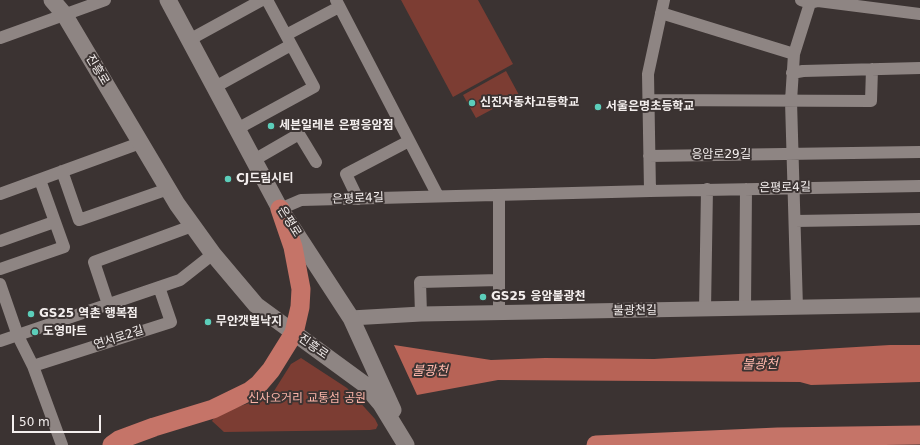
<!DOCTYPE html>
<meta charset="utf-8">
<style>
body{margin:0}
#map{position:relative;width:920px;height:445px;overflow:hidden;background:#3b3332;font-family:"DejaVu Sans",sans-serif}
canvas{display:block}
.scale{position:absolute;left:12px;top:415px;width:89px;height:18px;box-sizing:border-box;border:2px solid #f4efee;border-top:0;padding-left:5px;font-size:12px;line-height:14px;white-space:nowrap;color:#f4efee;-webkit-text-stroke:3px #3b3332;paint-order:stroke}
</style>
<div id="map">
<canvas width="920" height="445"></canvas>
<div class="scale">50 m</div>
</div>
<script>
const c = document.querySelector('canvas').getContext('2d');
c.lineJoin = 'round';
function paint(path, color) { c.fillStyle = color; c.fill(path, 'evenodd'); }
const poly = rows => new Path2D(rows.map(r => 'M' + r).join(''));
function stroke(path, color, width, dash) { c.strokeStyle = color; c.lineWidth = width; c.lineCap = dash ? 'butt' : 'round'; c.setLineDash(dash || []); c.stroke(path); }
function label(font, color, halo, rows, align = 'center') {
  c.font = font + ' "DejaVu Sans","Noto Sans KR",sans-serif'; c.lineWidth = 4; c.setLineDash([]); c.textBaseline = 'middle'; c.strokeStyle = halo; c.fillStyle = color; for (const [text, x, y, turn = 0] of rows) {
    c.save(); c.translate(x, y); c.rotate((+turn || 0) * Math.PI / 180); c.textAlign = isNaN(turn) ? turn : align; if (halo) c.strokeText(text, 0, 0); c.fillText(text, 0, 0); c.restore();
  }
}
paint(poly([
 [401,0,478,0,513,64,453,97],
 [506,71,519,95,476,118,463,95],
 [301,358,347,388,375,419,378,425,376,429,370,430,224,432,212,421,216,414,262,399,274,391,291,364]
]), '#7c3d33');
paint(poly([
 [394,345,491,360,545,358,654,359,890,345,920,345,920,382,811,385,800,382,498,380,417,395]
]), '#b76356');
stroke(poly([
 [336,0,438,196],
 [801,0,810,3,818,1,920,14],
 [661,13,794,54],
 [286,35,339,7],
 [0,38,105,0],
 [189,40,262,0],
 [792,73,803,71,920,68],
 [215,87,291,45],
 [648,100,871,101,872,69],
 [237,129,314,87,267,0],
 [649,156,920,152],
 [254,160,299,134,316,162],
 [62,171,79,220,168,189],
 [650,191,648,74,664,0],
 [0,194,140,143],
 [358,199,346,174,409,141],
 [280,209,301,200,650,191,920,186],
 [795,221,920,219],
 [0,241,54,222],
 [0,269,64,247,40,180],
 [0,284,18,336,33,366,62,445],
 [108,304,94,262,192,226],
 [797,308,791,101,794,54,811,0],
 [745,309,746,189],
 [705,310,707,189],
 [421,314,420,282,499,280],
 [499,314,499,195],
 [0,341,180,280,213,254],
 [33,366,171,322,159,287]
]), '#8e8583', 12);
stroke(poly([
 [351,318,421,314,920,305]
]), '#8e8583', 15);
stroke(poly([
 [52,0,64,14,177,204,213,254,256,305,364,384,381,404,406,445],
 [168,0,280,209,351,318,393,410]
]), '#8e8583', 17);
stroke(poly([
 [112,445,119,440,154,427,213,409,250,391,259,384,271,370,294,333,300,307,301,289,293,247,280,209],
 [596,445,778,437,920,435]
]), '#c57468', 19);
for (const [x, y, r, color] of [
 [472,103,4,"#5cceba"],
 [598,107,4,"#5cceba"],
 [271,126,4,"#5cceba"],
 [228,179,4,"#5cceba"],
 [483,297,4,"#5cceba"],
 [31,314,4,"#5cceba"],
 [208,322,4,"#5cceba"],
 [35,332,4,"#5cceba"]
]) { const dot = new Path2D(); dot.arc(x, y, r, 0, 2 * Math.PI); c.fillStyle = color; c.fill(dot); stroke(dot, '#3b3332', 1.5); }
label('12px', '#f4efee', '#3b3332', [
 ["진흥로",97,70,59],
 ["응암로29길",721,155],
 ["은평로4길",785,188,-1],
 ["은평로4길",358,199,-2],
 ["은평로",289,222,58],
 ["불광천길",635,311,-1],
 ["연서로2길",119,338,-18],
 ["진흥로",313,347,35]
]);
label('bold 12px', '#f4efee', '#3b3332', [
 ["신진자동차고등학교",480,103],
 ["서울은명초등학교",606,107],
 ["세븐일레븐 은평응암점",279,126],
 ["CJ드림시티",236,179],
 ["GS25 응암불광천",491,297],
 ["GS25 역촌 행복점",39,314],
 ["무안갯벌낙지",216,322],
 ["도영마트",43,332]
], 'left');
label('12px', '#f9b3a7', '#3b3332', [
 ["신사오거리 교통섬 공원",307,399]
]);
label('italic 13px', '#ffb8ac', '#3b3332', [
 ["불광천",760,365,-1],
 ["불광천",430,372]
]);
</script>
